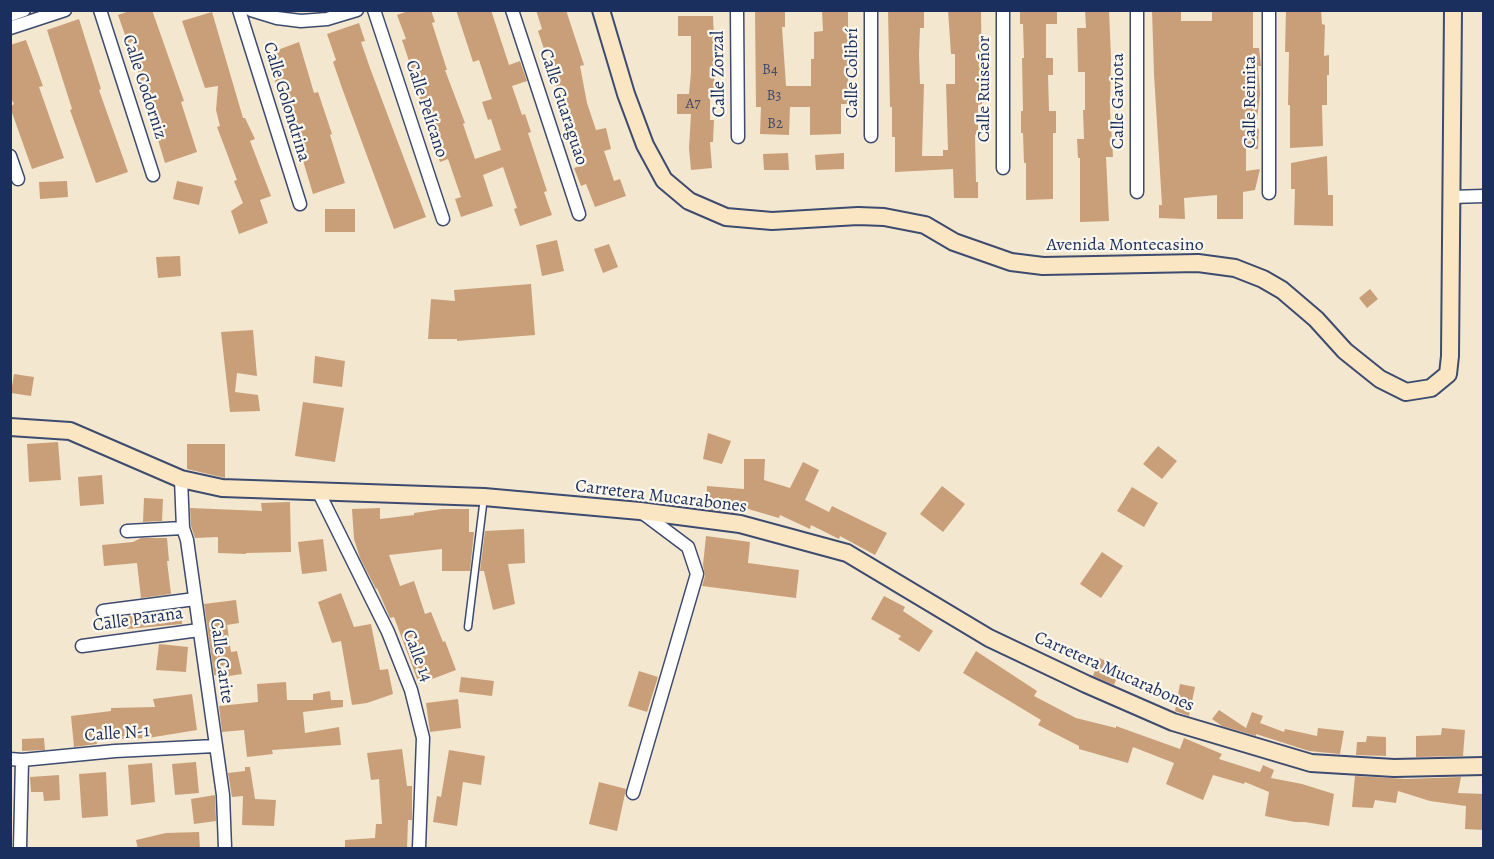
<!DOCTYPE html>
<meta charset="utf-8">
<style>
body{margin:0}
#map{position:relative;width:1494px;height:859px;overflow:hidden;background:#f4e7cf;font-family:Alegreya,serif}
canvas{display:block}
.frame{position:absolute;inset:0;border:12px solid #1b2f5e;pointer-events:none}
</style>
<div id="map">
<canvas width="1494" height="859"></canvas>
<div class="frame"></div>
</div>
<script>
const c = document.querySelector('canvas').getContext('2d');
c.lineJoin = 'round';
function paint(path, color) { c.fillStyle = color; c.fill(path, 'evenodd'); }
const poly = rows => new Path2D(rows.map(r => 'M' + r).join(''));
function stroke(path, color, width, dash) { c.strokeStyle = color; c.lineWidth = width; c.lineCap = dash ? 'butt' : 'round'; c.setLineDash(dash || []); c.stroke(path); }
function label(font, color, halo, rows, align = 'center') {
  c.font = font + ' Alegreya,serif'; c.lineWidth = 4.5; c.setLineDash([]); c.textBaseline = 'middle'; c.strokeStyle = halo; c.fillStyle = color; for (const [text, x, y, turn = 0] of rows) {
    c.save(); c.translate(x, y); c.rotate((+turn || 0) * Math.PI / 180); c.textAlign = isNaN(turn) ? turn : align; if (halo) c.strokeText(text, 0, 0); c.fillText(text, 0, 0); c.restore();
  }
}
paint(poly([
 [132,10,152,10,184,101,181,102,197,152,165,163,152,120,155,120,118,15],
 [411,10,431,10,435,22,432,23,447,70,445,70,465,123,463,124,475,159,501,150,491,119,488,120,482,102,492,99,479,60,473,62,456,10,491,10,509,65,520,61,527,81,512,86,522,115,525,114,531,132,528,133,547,191,544,192,552,215,520,226,514,209,517,208,503,167,483,175,493,206,461,217,455,199,461,197,448,159,440,162,434,144,437,143,417,92,419,91,402,40,406,39,397,15],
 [536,10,566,10,584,65,580,66,587,103,596,130,606,128,611,149,604,151,614,181,620,179,626,196,595,207,586,184,581,186,574,168,580,166,563,108,560,108,556,85,560,84,548,47,544,49,538,31,542,29],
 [755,10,785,10,785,27,782,27,786,86,811,86,811,59,814,59,814,32,823,31,822,10,848,10,848,104,841,104,841,134,810,135,810,107,790,107,789,135,760,134,761,107,756,107],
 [888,10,924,10,924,28,920,28,919,55,920,84,924,84,922,156,943,156,943,150,948,150,946,84,955,84,955,54,951,54,948,10,981,10,982,104,978,105,978,135,975,135,976,182,978,182,978,198,954,198,953,169,895,172,895,137,892,137,892,107,890,107],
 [1020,10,1057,10,1057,24,1046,24,1046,58,1053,58,1053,75,1048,75,1049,111,1056,111,1056,133,1053,133,1053,199,1026,200,1026,163,1024,163,1023,133,1021,133,1021,111,1023,111,1022,58,1024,58,1023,24,1020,24],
 [1085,10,1109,10,1111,58,1110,110,1113,157,1106,157,1109,221,1080,222,1080,158,1078,158,1077,139,1084,139,1083,110,1085,110,1085,72,1078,72,1077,28,1086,28],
 [1152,10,1181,10,1181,21,1212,21,1212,10,1253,10,1253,48,1259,48,1261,66,1258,66,1260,94,1256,128,1259,129,1258,149,1246,149,1246,171,1260,169,1255,190,1243,192,1243,219,1217,219,1217,195,1184,198,1185,219,1159,218,1159,205,1162,205,1154,74],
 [1286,10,1321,10,1322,24,1325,25,1324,56,1329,55,1329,75,1327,75,1327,105,1322,105,1323,146,1290,148,1290,105,1288,105,1289,52,1285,52],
 [212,12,243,118,245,118,255,139,250,141,271,196,260,200,268,223,239,234,231,211,243,203,234,181,237,180,217,127,220,126,216,110,218,86,205,88,182,21],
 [678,16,713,16,715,62,714,88,710,88,710,120,714,120,713,142,710,142,712,168,691,170,689,148,691,114,677,114,677,94,689,94,691,72,691,36,678,36],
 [79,19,101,89,99,90,128,172,96,183,70,110,72,109,47,30],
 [359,23,365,41,361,42,370,68,426,217,394,229,342,88,333,62,336,60,327,34],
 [26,40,43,86,39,87,64,158,32,169,10,107,14,104,10,96,10,45],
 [299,42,314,93,318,92,332,134,330,135,345,183,313,194,301,154,303,153,282,91,278,92,267,54],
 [788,153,789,170,764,170,763,154],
 [844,153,844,169,816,170,815,155],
 [1327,156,1328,195,1333,195,1333,226,1294,225,1295,189,1291,189,1291,163],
 [67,181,68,197,40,199,39,182],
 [177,181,203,187,199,205,173,199],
 [325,209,355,209,355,232,325,232],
 [557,240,564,271,542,276,536,245],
 [609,244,618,267,603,273,594,249],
 [180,256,181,276,158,278,156,257],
 [531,284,535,335,457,341,457,339,428,339,431,299,455,301,454,290],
 [1370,289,1378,299,1367,308,1359,298],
 [253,330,257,376,237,373,235,392,258,395,260,411,230,412,221,332],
 [315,356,345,361,342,387,313,383],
 [14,374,34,377,31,396,11,393],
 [303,402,344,408,335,462,295,456],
 [708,433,731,441,722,464,703,459],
 [58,442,61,480,29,482,27,444],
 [187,444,225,444,225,478,187,469],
 [1158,446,1177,461,1162,479,1143,464],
 [744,459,765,459,764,480,790,488,803,462,819,470,805,500,829,512,832,506,887,533,875,555,840,536,839,539,811,525,810,529,780,515,779,518,738,506,736,513,706,509,707,486,744,489],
 [102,475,104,504,80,506,78,477],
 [942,486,965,504,943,532,920,514],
 [1132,487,1158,503,1144,527,1117,511],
 [144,498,163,499,162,521,143,522],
 [290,502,291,552,246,553,246,554,218,553,218,537,195,538,191,526,190,508,262,511,261,503],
 [380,508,380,519,414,515,414,513,442,509,469,509,469,532,474,532,470,571,442,571,442,549,389,555,400,586,414,581,425,614,431,612,443,642,445,641,456,670,419,684,394,617,390,618,377,588,376,589,360,558,354,539,352,509],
 [524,529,525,563,508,564,515,604,493,610,484,571,480,571,485,531],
 [706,536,750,542,748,563,799,570,796,598,702,586,705,576,703,565],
 [141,538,167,538,169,561,167,561,171,594,141,598,137,563,104,566,102,545,133,542],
 [323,539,327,571,302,574,298,542],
 [1102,552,1123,566,1101,598,1080,584],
 [341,593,354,627,371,624,380,670,388,669,393,694,367,703,352,705,341,641,332,643,318,602],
 [884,596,905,607,903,611,933,631,919,652,898,639,901,636,871,619],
 [236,600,239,623,227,625,231,652,237,651,242,674,229,676,214,675,204,604],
 [181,609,182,624,127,629,127,616],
 [159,644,188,647,186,672,156,670],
 [976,651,1037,691,1034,696,1076,718,1116,728,1116,726,1180,749,1184,738,1222,754,1219,759,1260,772,1263,765,1274,770,1271,778,1302,784,1334,794,1329,826,1305,822,1295,822,1265,816,1269,792,1245,782,1244,784,1213,775,1203,800,1166,784,1174,763,1133,747,1128,763,1079,749,1079,746,1038,725,1041,720,963,673],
 [1099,658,1121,667,1114,685,1093,676],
 [639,671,658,677,647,712,628,706],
 [461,677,494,681,492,696,459,692],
 [286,682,287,700,313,700,313,694,330,691,331,700,343,700,343,707,303,712,305,733,339,727,341,745,272,750,273,754,247,757,244,730,222,732,219,706,258,702,257,684],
 [1180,684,1195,687,1189,716,1175,711],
 [192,694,197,730,148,738,96,740,97,744,74,747,71,716,111,711,111,708,155,707,153,699],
 [458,699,461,728,430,732,426,703],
 [1219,710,1246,728,1252,712,1263,716,1260,723,1284,732,1285,729,1317,736,1318,728,1344,731,1340,754,1309,751,1256,734,1256,736,1222,726,1212,719],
 [1442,728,1465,730,1463,756,1416,757,1416,736,1441,735],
 [1367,736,1386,737,1386,756,1356,755,1357,742,1366,742],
 [44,738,45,750,22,751,22,739],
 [402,749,407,786,412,786,412,820,408,820,407,849,345,849,345,840,375,838,376,824,382,824,379,779,371,780,367,753],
 [449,750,485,756,481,785,463,782,457,826,433,822,437,796,441,797],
 [196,762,199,793,175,795,172,764],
 [152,763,155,802,131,805,128,765],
 [245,767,250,767,255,799,276,800,274,826,242,825,243,796,232,797,228,773,245,771],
 [106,772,108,816,82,818,79,774],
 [59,775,60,800,44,801,43,792,31,792,30,777],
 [1355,776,1406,779,1461,777,1458,793,1484,794,1484,830,1465,829,1466,806,1430,801,1398,791,1396,803,1375,800,1373,808,1352,807],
 [599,782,626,789,617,831,589,824],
 [215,795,216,821,194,824,191,799],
 [199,832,200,849,138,849,136,840,166,833]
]), '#c99f79');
const lane = poly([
 [468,627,484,497]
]);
const street = poly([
 [100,10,153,175],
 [239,10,300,204],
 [251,10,277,18,301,21,327,19,357,10],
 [374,10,443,219],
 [512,10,579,214],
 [737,10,738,137],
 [1137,10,1137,192],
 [10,15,24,10],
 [10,28,65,10],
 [871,136,871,10],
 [10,156,18,179],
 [1003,168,1003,10],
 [1269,193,1269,10],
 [1451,197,1484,196],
 [181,479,183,528,187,540,223,795,225,848],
 [318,491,388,632,411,690,423,738,419,848],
 [127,531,183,528],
 [103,611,195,599],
 [82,646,199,630],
 [10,759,22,760,115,751,215,746],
 [633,793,697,574,688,547,640,511],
 [20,848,22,760]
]);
const secondary = poly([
 [601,10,626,94,645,145,664,180,689,201,726,217,772,221,858,216,884,217,925,225,954,242,1011,262,1043,266,1198,263,1235,268,1263,279,1282,290,1316,319,1345,351,1380,379,1406,392,1431,388,1448,374,1450,356,1453,10],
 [10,427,70,431,181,479,222,488,484,497,640,511,740,524,847,553,989,638,1086,684,1173,722,1311,763,1394,768,1484,766]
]);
stroke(lane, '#3c4b6f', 9);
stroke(street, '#3c4b6f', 15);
stroke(secondary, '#3c4b6f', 20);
stroke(lane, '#fff', 6);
stroke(street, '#fff', 12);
stroke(secondary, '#fbe6c4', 16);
label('15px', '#464b65', null, [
 ["B4",770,70],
 ["B3",774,96],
 ["A7",693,104],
 ["B2",775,124]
]);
label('18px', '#1b2f5e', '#fbf7ec', [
 ["Calle Colibrí",853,73,-90],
 ["Calle Zorzal",719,74,-91],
 ["Calle Codorniz",144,87,72],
 ["Calle Ruiseñor",985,89,-90],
 ["Calle Gaviota",1119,101,-90],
 ["Calle Golondrina",286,102,73],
 ["Calle Reinita",1251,102,-90],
 ["Calle Guaraguao",563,107,72],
 ["Calle Pelícano",426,109,72],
 ["Avenida Montecasino",1125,246],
 ["Carretera Mucarabones",661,497,7],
 ["Calle Parana",138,620,-8],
 ["Calle 14",417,656,69],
 ["Calle Carite",221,661,82],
 ["Carretera Mucarabones",1114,672,24],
 ["Calle N-1",117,734,-4]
]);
</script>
